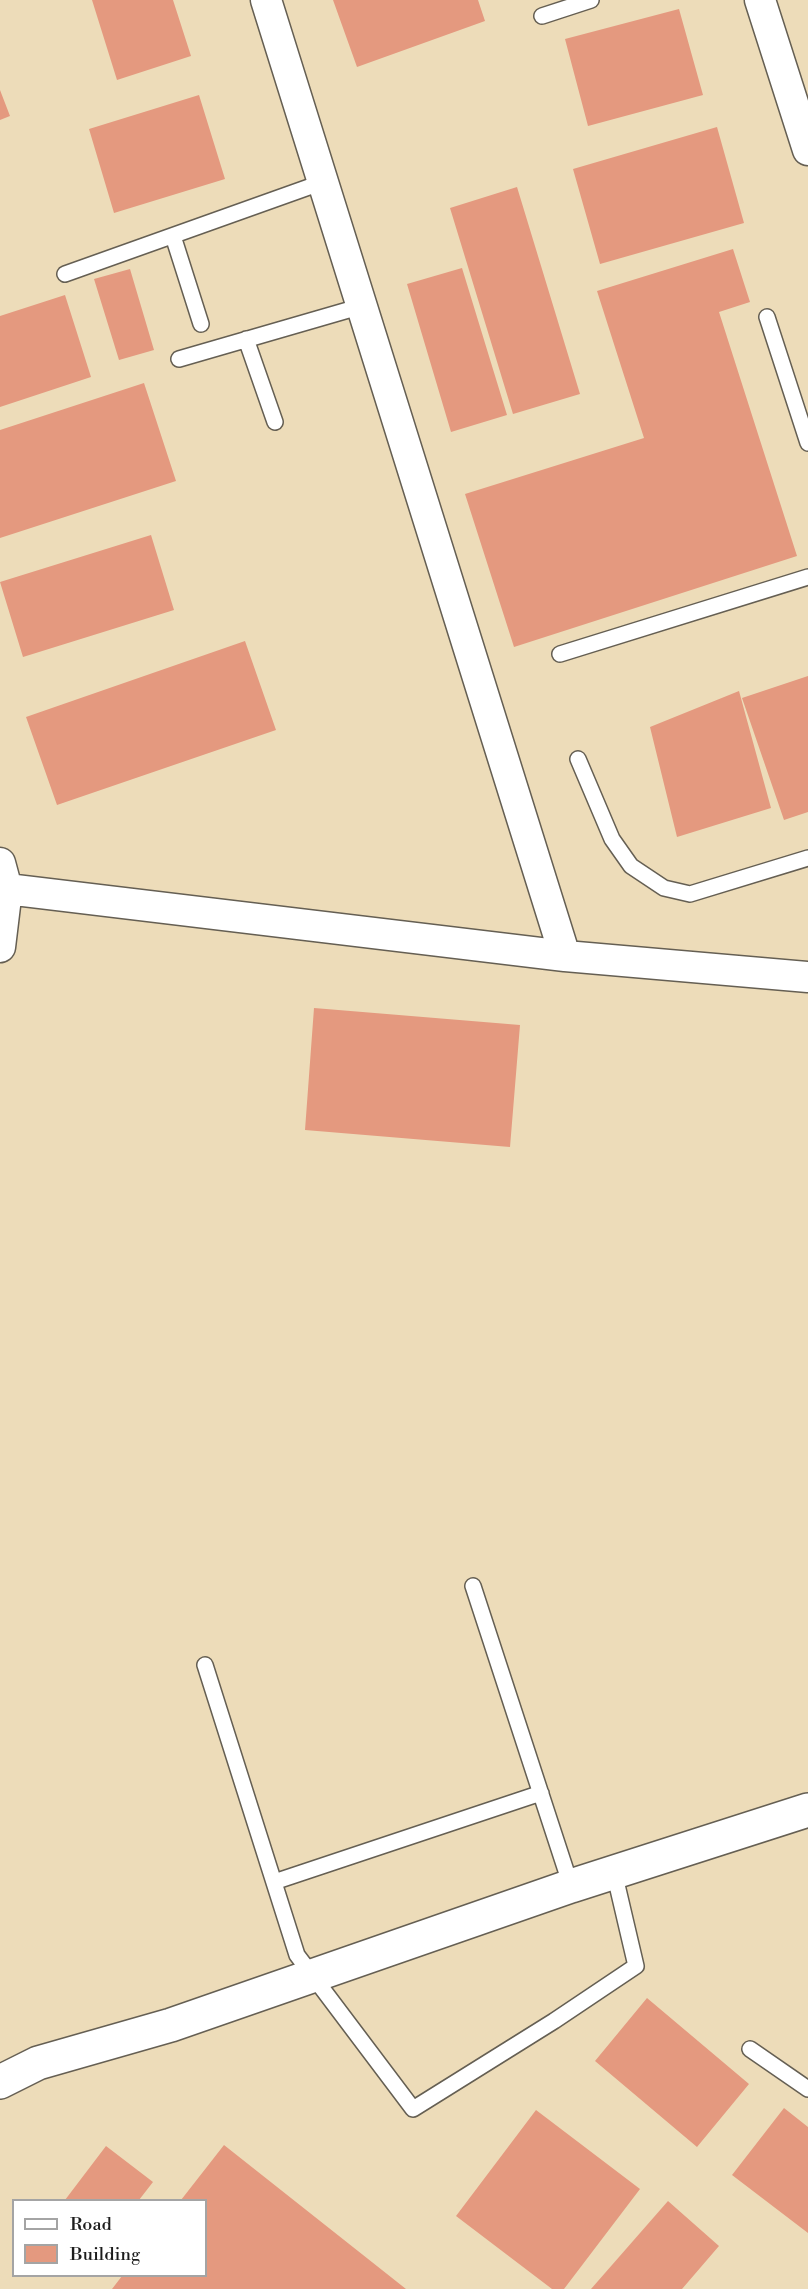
<!DOCTYPE html>
<style>
body{margin:0}
#map{position:relative;width:808px;height:2289px;overflow:hidden;background:#eddcb9;font-family:"Libre Bodoni",serif}
canvas{display:block}
.legend{position:absolute;left:12px;top:2199px;width:195px;height:78px;box-sizing:border-box;background:#fff;border:2px solid #a4a4a4;margin:0;padding:8px 10px;list-style:none;font-size:18px;color:#1c1c1c}
.legend li{display:flex;align-items:center;gap:12px;height:30px}
.legend b{width:30px;border:2px solid #a4a4a4}
</style>
<div id="map">
<canvas width="808" height="2289"></canvas>
<ul class="legend">
<li><b style="height:8px;background:#fff"></b>Road</li>
<li><b style="height:16px;background:#e4997f"></b>Building</li>
</ul>
</div>
<script>
const c = document.querySelector('canvas').getContext('2d');
c.lineJoin = 'round';
function paint(path, color) { c.fillStyle = color; c.fill(path, 'evenodd'); }
const poly = rows => new Path2D(rows.map(r => 'M' + r).join(''));
function stroke(path, color, width, dash) { c.strokeStyle = color; c.lineWidth = width; c.lineCap = dash ? 'butt' : 'round'; c.setLineDash(dash || []); c.stroke(path); }
paint(poly([
 [92,0,173,0,191,56,117,80],
 [333,0,478,0,485,21,357,67],
 [679,9,703,95,588,126,565,39],
 [0,90,10,116,0,120],
 [199,95,225,179,114,213,89,129],
 [717,127,744,223,600,264,573,169],
 [517,187,580,394,513,414,450,208],
 [733,249,750,302,719,312,797,556,514,647,465,494,644,438,597,291],
 [462,268,507,415,451,432,407,284],
 [130,269,154,350,119,360,94,279],
 [65,295,91,377,0,407,0,316],
 [144,383,176,481,0,538,0,430],
 [151,535,174,610,23,657,0,582],
 [245,641,276,730,57,805,26,717],
 [808,676,808,812,784,820,742,698],
 [739,691,771,808,677,837,650,727],
 [314,1008,520,1025,510,1147,305,1130],
 [647,1998,749,2084,697,2147,595,2061],
 [784,2108,808,2127,808,2233,732,2175],
 [536,2110,640,2189,564,2289,552,2289,456,2216],
 [224,2145,406,2289,112,2289,122,2276,206,2276,206,2200,181,2200],
 [106,2146,153,2182,139,2200,65,2200],
 [668,2201,719,2246,682,2289,591,2289]
]), '#e4997f');
const service = poly([
 [542,16,591,0],
 [173,236,201,324],
 [65,274,323,182],
 [767,317,808,443],
 [246,339,275,422],
 [179,359,362,306],
 [560,654,808,577],
 [578,759,612,839,631,866,664,888,690,894,808,858],
 [473,1586,571,1886],
 [205,1665,297,1955,413,2109,554,2021,636,1966,614,1872],
 [274,1882,541,1793],
 [750,2049,808,2089]
]);
const minor = poly([
 [266,0,565,956],
 [760,0,808,150],
 [0,863,7,889,0,947],
 [7,889,565,956,808,977]
]);
const tertiary = poly([
 [0,2082,38,2063,171,2025,571,1886,808,1810]
]);
stroke(service, '#655f53', 18);
stroke(minor, '#655f53', 33);
stroke(tertiary, '#655f53', 36);
stroke(service, '#fff', 15);
stroke(minor, '#fff', 30);
stroke(tertiary, '#fff', 33);
</script>
